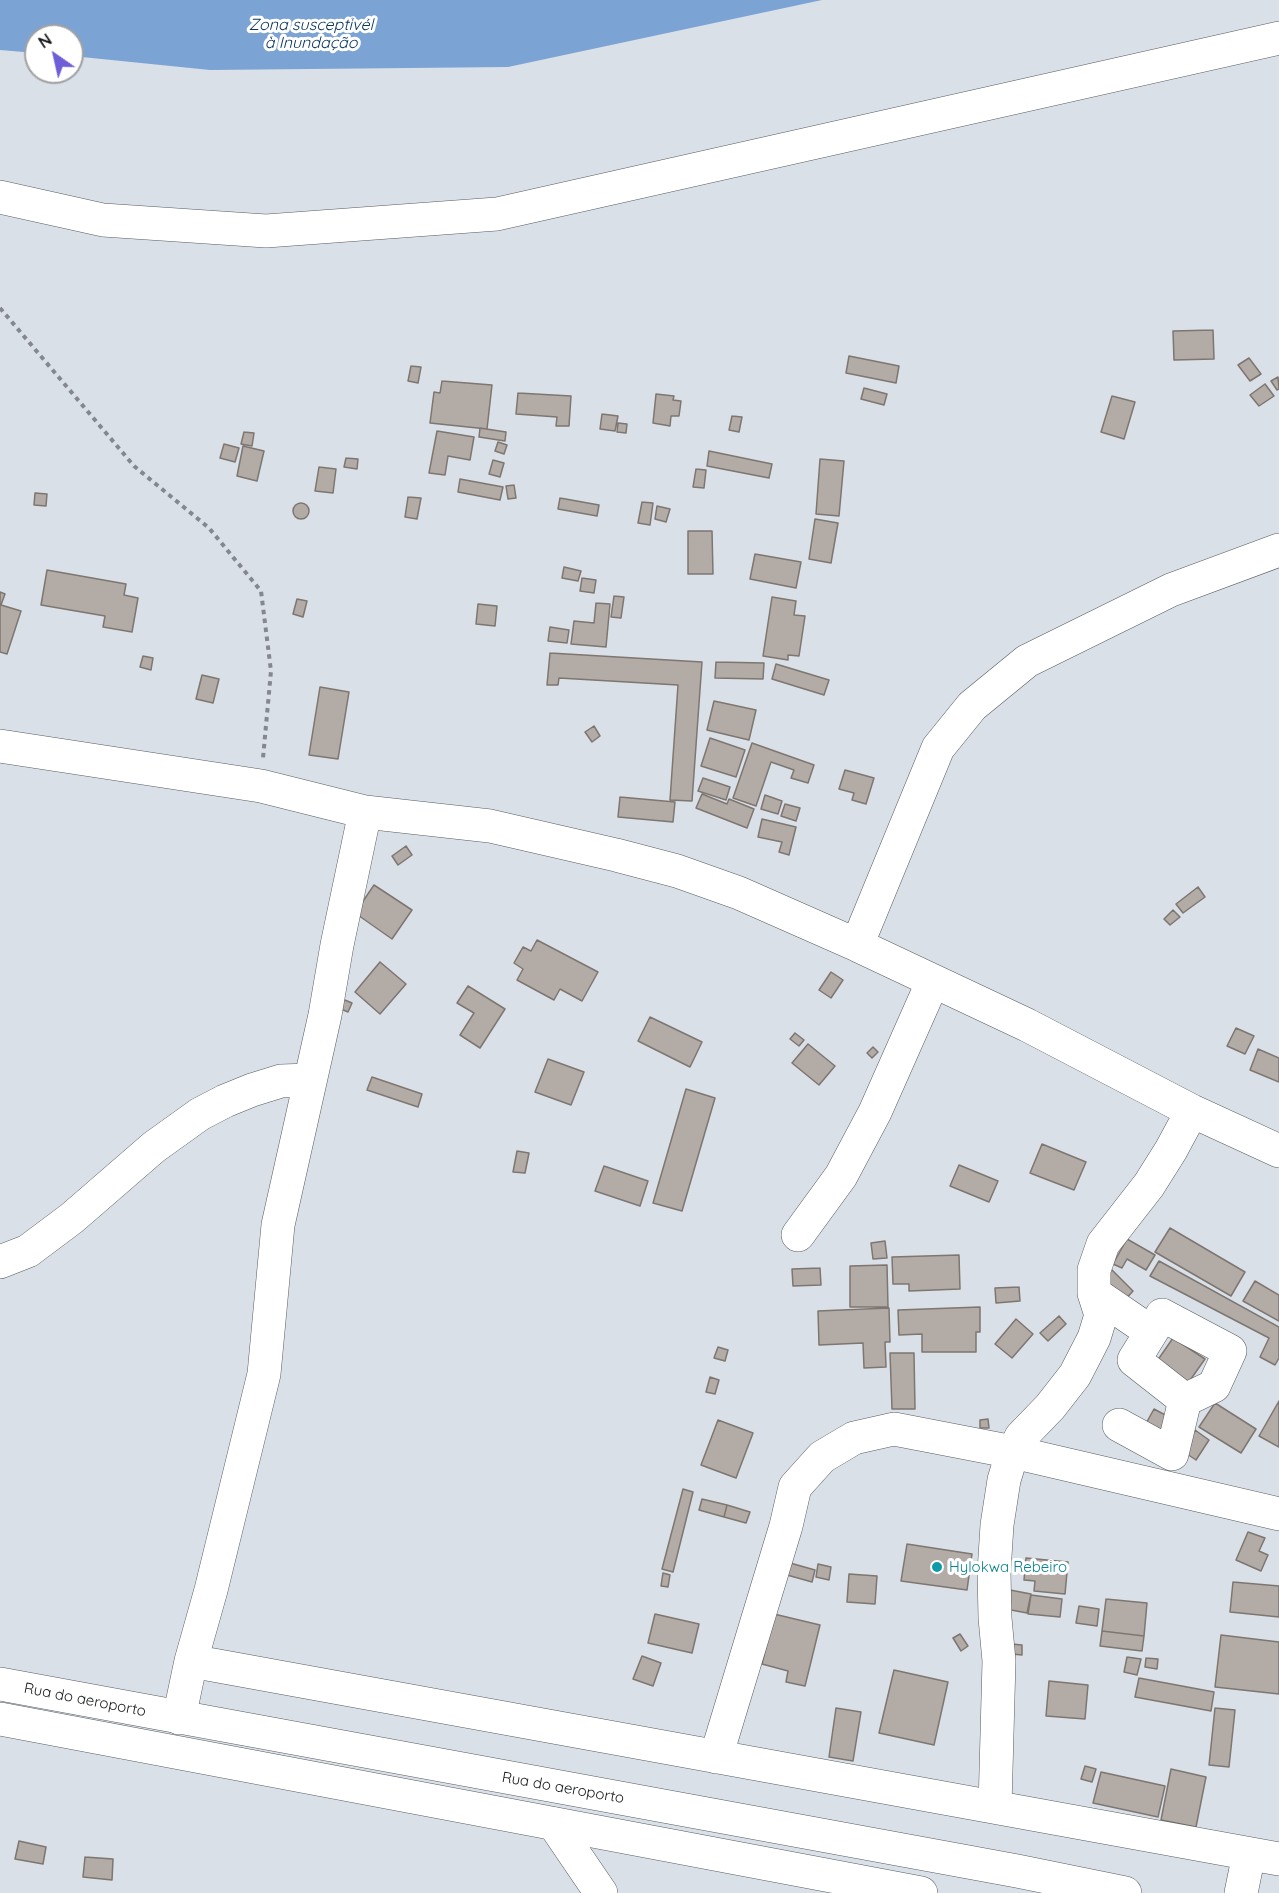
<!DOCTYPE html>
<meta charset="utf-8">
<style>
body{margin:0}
#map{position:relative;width:1279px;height:1893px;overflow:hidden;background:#dae0e7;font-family:Quicksand,sans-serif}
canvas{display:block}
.north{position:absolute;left:24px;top:24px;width:60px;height:60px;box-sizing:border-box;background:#fff;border:2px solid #a0a1a2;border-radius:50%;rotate:326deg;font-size:16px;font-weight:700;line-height:24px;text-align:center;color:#121417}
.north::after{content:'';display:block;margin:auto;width:21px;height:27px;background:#6e5ed8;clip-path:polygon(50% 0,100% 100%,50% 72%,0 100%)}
</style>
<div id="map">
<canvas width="1279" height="1893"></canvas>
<div class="north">N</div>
</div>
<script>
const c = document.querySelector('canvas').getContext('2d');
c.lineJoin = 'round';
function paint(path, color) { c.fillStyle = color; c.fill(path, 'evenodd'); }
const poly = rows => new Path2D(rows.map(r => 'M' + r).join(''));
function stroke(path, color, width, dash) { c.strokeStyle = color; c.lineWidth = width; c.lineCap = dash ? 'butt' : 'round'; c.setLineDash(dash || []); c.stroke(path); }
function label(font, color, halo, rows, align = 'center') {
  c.font = font + ' Quicksand,sans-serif'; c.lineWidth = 6; c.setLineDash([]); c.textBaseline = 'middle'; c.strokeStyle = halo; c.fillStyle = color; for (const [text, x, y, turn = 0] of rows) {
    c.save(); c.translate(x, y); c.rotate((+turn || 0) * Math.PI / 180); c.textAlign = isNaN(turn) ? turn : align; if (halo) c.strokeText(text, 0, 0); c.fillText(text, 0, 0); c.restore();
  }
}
paint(poly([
 [0,0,822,0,508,67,210,70,72,56,72,36,36,36,36,53,0,50]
]), '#7ba3d4');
const building = poly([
 [1213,330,1214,359,1174,360,1173,331,1213,330],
 [849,356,899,366,896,383,846,373,849,356],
 [1249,358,1261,374,1250,381,1238,365,1249,358],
 [411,366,421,367,418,383,408,381,411,366],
 [1278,377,1279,389,1277,390,1271,381,1278,377],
 [442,381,492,385,487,429,430,423,434,392,440,393,442,381],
 [1265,384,1274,396,1259,406,1250,395,1265,384],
 [864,388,887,394,884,405,861,399,864,388],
 [518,393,571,396,569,426,556,426,557,417,516,414,518,393],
 [656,394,674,396,673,400,681,401,679,416,671,416,670,426,653,423,656,394],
 [1112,396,1135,402,1124,439,1101,432,1112,396],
 [602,414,618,416,615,431,600,429,602,414],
 [732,416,742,417,739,432,729,430,732,416],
 [618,423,627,424,626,433,617,432,618,423],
 [480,428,506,432,505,441,479,437,480,428],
 [437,431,474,437,470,460,448,456,445,475,429,473,437,431],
 [244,432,254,433,252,446,241,444,244,432],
 [498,442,507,445,504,454,495,451,498,442],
 [224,444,239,448,235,462,220,458,224,444],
 [243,446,264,451,257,481,237,476,243,446],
 [709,451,772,464,769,478,707,466,709,451],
 [346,458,358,459,357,469,344,467,346,458],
 [820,459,844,461,839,516,816,514,820,459],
 [493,460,504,463,500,477,489,474,493,460],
 [319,467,336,469,333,493,315,491,319,467],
 [696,469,706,470,704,488,693,487,696,469],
 [460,479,503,487,500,500,458,492,460,479],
 [514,485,516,498,508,499,506,486,514,485],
 [35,493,47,494,46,506,34,505,35,493],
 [408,497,421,498,417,519,405,517,408,497],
 [560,498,599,505,597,516,558,509,560,498],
 [642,502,653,503,650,525,638,523,642,502],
 '293 511a8 8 0 1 1 16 0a8 8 0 1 1-16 0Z',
 [657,506,670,509,666,522,655,519,657,506],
 [815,519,838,523,831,563,809,559,815,519],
 [688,531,712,531,713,574,688,574,688,531],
 [755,554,801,562,796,588,750,579,755,554],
 [564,567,581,571,578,581,562,578,564,567],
 [47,570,126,584,124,595,138,598,132,632,103,627,105,616,41,605,47,570],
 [582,578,596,580,594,593,580,591,582,578],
 [0,592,5,594,1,605,21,611,7,654,0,652,0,592],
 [614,596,624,597,621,618,611,617,614,596],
 [772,597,796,601,794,615,805,616,799,656,788,655,788,660,763,656,772,597],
 [297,599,307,601,303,617,293,614,297,599],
 [596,603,610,604,606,647,571,644,574,621,594,623,596,603],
 [478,604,497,606,495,626,476,624,478,604],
 [550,627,569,630,567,643,548,641,550,627],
 [550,653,702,662,692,801,670,800,678,685,559,678,558,685,547,685,550,653],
 [143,656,153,658,151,670,140,667,143,656],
 [716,662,764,663,763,679,715,678,716,662],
 [776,664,829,680,824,695,772,679,776,664],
 [202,675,219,679,213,703,196,699,202,675],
 [320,687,349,692,338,759,309,755,320,687],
 [714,701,756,710,749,740,707,730,714,701],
 [594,726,600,736,592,742,585,732,594,726],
 [710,738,745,750,736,777,701,766,710,738],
 [752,743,814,765,808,783,791,778,794,770,771,762,756,806,733,798,752,743],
 [845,770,874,778,866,804,852,800,854,793,839,789,845,770],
 [703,778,730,787,726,800,698,791,703,778],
 [702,794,727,804,729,799,754,809,747,828,696,808,702,794],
 [765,795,782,801,778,814,761,809,765,795],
 [620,797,675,802,673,822,618,817,620,797],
 [785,804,800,808,796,821,781,816,785,804],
 [762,819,796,827,789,855,779,852,782,842,758,837,762,819],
 [406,846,412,855,398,865,392,856,406,846],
 [374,885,412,910,392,939,355,913,374,885],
 [1198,887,1205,897,1183,913,1176,904,1198,887],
 [1173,910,1180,917,1170,925,1164,919,1173,910],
 [537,940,598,972,582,1001,560,989,554,1000,517,980,523,969,514,963,523,947,531,951,537,940],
 [380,962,406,984,380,1014,355,992,380,962],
 [831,972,843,980,831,998,819,990,831,972],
 [468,986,505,1009,480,1048,460,1035,474,1013,457,1003,468,986],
 [340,998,352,1003,348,1012,336,1007,340,998],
 [650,1017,702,1042,690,1067,638,1041,650,1017],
 [1236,1028,1254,1036,1245,1054,1227,1046,1236,1028],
 [795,1033,804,1040,799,1046,790,1039,795,1033],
 [808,1044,835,1066,819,1085,792,1063,808,1044],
 [873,1047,878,1052,872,1058,867,1053,873,1047],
 [1258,1049,1279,1058,1279,1082,1250,1070,1258,1049],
 [548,1059,584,1072,571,1105,535,1092,548,1059],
 [372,1077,422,1094,418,1107,367,1090,372,1077],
 [686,1089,715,1098,682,1211,653,1203,686,1089],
 [1042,1144,1086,1162,1074,1190,1030,1173,1042,1144],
 [517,1151,529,1153,525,1173,513,1172,517,1151],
 [959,1165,998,1181,989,1202,950,1186,959,1165],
 [604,1166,648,1181,640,1206,595,1191,604,1166],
 [1170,1228,1245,1272,1231,1296,1155,1252,1170,1228],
 [1127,1239,1155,1255,1146,1270,1127,1259,1122,1268,1113,1264,1127,1239],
 [885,1241,887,1258,873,1259,871,1243,885,1241],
 [959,1255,960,1289,909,1291,909,1284,893,1284,892,1257,959,1255],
 [1159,1261,1279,1327,1279,1358,1275,1365,1260,1357,1269,1338,1150,1276,1159,1261],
 [887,1265,888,1307,850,1307,850,1266,887,1265],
 [820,1268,821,1285,793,1286,792,1269,820,1268],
 [1110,1268,1133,1291,1124,1301,1100,1277,1110,1268],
 [1255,1281,1279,1295,1279,1321,1243,1301,1255,1281],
 [1019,1287,1020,1301,996,1303,995,1288,1019,1287],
 [980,1307,980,1332,976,1332,976,1352,922,1352,922,1334,899,1335,898,1310,980,1307],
 [889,1308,890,1342,885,1342,886,1367,864,1368,863,1343,819,1345,818,1311,889,1308],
 [1059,1316,1066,1324,1048,1341,1040,1333,1059,1316],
 [1016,1319,1033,1334,1012,1358,995,1344,1016,1319],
 [1173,1338,1205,1359,1186,1386,1155,1364,1173,1338],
 [718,1347,728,1350,725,1361,714,1358,718,1347],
 [890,1353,914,1353,915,1409,892,1409,890,1353],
 [710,1377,719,1380,715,1394,706,1392,710,1377],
 [1279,1401,1279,1447,1259,1436,1279,1401],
 [1215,1403,1256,1429,1241,1453,1199,1427,1215,1403],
 [1154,1409,1169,1417,1159,1435,1144,1427,1154,1409],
 [988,1419,989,1428,980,1428,980,1420,988,1419],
 [718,1420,753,1433,736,1478,701,1465,718,1420],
 [1195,1430,1209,1440,1196,1460,1181,1450,1195,1430],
 [683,1489,693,1492,673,1572,662,1569,683,1489],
 [702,1499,727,1505,724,1517,699,1510,702,1499],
 [727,1505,750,1512,746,1523,724,1517,727,1505],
 [1248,1532,1265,1538,1259,1551,1268,1555,1261,1571,1236,1560,1248,1532],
 [907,1544,972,1554,967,1590,901,1581,907,1544],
 [1026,1558,1068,1562,1065,1594,1034,1591,1035,1581,1024,1580,1026,1558],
 [783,1561,815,1570,812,1582,780,1573,783,1561],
 [818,1564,831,1567,829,1580,816,1577,818,1564],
 [663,1573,670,1575,668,1587,661,1586,663,1573],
 [849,1574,877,1576,875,1604,847,1602,849,1574],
 [1233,1582,1279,1586,1279,1617,1230,1612,1233,1582],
 [1010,1590,1031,1594,1027,1613,1006,1609,1010,1590],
 [1031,1595,1062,1599,1060,1617,1028,1614,1031,1595],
 [1106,1599,1147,1603,1144,1636,1102,1631,1106,1599],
 [1079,1606,1099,1609,1097,1626,1076,1623,1079,1606],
 [655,1614,699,1624,692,1653,648,1643,655,1614],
 [774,1614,820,1625,805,1686,786,1682,788,1671,762,1664,774,1614],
 [1102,1631,1144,1636,1142,1651,1100,1646,1102,1631],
 [960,1634,968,1646,961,1651,953,1638,960,1634],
 [1221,1635,1279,1642,1279,1694,1215,1687,1221,1635],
 [1012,1644,1022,1645,1022,1655,1012,1654,1012,1644],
 [642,1656,661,1663,653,1686,633,1679,642,1656],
 [1127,1657,1141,1659,1137,1675,1124,1672,1127,1657],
 [1146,1658,1158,1659,1157,1669,1145,1667,1146,1658],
 [894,1670,948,1682,934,1745,879,1733,894,1670],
 [1139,1678,1214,1692,1211,1711,1135,1697,1139,1678],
 [1049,1681,1088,1685,1085,1719,1046,1716,1049,1681],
 [836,1708,861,1712,853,1761,829,1757,836,1708],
 [1215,1708,1235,1710,1229,1767,1209,1765,1215,1708],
 [1085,1766,1096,1769,1092,1782,1081,1779,1085,1766],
 [1171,1769,1206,1777,1196,1827,1161,1820,1171,1769],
 [1101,1772,1165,1786,1158,1817,1093,1803,1101,1772],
 [19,1841,46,1847,43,1864,15,1859,19,1841],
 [85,1857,113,1859,112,1880,83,1877,85,1857]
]);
paint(building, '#b3aba6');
stroke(building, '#7d7671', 1.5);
const minor = poly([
 [0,197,103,220,266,231,497,214,1279,38],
 [0,746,261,786,365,812,490,826,616,855,677,871,739,893,857,945,1027,1025,1192,1111,1279,1151],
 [857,945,938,748,972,706,1027,661,1171,590,1279,550],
 [798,1235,841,1176,875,1112,933,981],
 [0,1262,28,1251,72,1218,154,1147,200,1114,225,1101,252,1090,281,1081,310,1080],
 [1094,1293,1151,1332],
 [1162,1315,1230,1351,1214,1386,1185,1400,1134,1360,1162,1315],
 [1119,1425,1172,1454,1185,1400],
 [191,1661,1279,1859],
 [179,1718,191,1661,211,1590,264,1374,278,1225,325,1015,337,945,365,812],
 [716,1757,786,1526,795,1487,822,1457,854,1438,894,1429,1013,1452,1279,1514],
 [995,1807,999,1661,995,1618,994,1572,997,1525,1004,1480,1011,1457,1021,1437,1050,1407,1075,1375,1094,1338,1101,1315,1094,1293,1094,1270,1103,1244,1149,1185,1171,1150,1192,1111],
 [554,1824,601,1893],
 [1241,1893,1249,1854]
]);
const major = poly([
 [0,1684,1017,1871,1125,1893],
 [0,1719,921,1893]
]);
stroke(minor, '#575c62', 34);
stroke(major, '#575c62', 34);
stroke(poly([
 [0,308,134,466,209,528,261,591,271,671,263,758]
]), '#84888e', 4, [4.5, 4.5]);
stroke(minor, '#fff', 33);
stroke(major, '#fff', 33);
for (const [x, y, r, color] of [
 [937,1567,6,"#0f9aa8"]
]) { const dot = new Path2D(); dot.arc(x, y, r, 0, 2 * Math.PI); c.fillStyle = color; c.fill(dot); stroke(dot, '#fff', 2); }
label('15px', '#0d838f', '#fff', [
 ["Hylokwa Rebeiro",949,1567]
], 'left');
label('15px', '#121417', '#fff', [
 ["Rua do aeroporto",85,1700,11],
 ["Rua do aeroporto",563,1788,10]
]);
label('italic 16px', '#0b3562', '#fff', [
 ["Zona susceptivél",311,25],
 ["à Inundação",311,43]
]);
</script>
